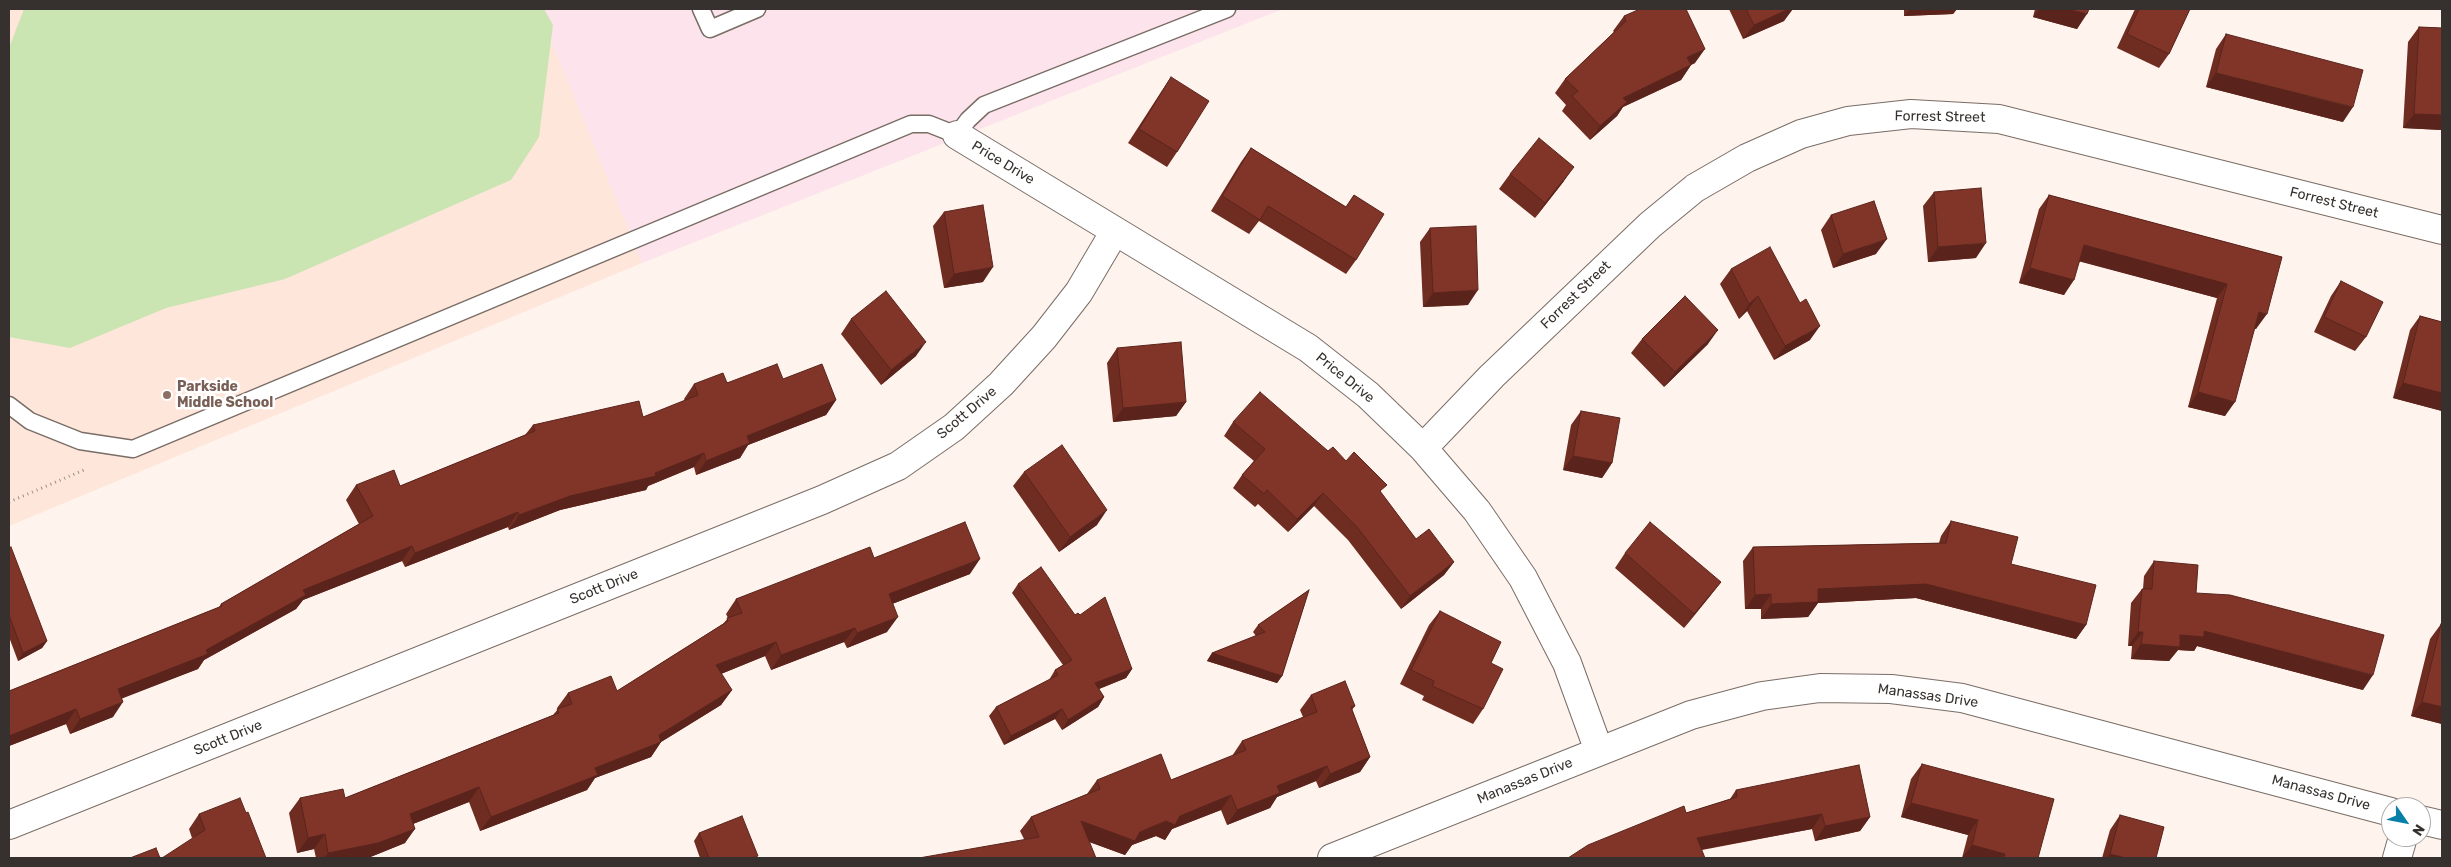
<!DOCTYPE html>
<style>
body{margin:0}
#map{position:relative;width:2451px;height:867px;overflow:hidden;background:#fef3ed;font-family:Rubik,sans-serif}
canvas{display:block}
.frame{position:absolute;inset:0;border:10px solid #36312e;pointer-events:none}
.north{position:absolute;left:2381px;top:797px;width:50px;height:50px;box-sizing:border-box;background:#fff;border:1px solid #afadab;border-radius:50%;rotate:123deg;font-size:14px;font-weight:700;line-height:20px;text-align:center;color:#36312e}
.north::after{content:'';display:block;margin:auto;width:18px;height:22px;background:#0680a6;clip-path:polygon(50% 0,100% 100%,50% 72%,0 100%)}
</style>
<div id="map">
<canvas width="2451" height="867"></canvas>
<div class="frame"></div>
<div class="north">N</div>
</div>
<script>
const c = document.querySelector('canvas').getContext('2d');
c.lineJoin = 'round';
function paint(path, color) { c.fillStyle = color; c.fill(path, 'evenodd'); }
const poly = rows => new Path2D(rows.map(r => 'M' + r).join(''));
function stroke(path, color, width, dash) { c.strokeStyle = color; c.lineWidth = width; c.lineCap = dash ? 'butt' : 'round'; c.setLineDash(dash || []); c.stroke(path); }
function label(font, color, halo, rows, align = 'center') {
  c.font = font + ' Rubik,sans-serif'; c.lineWidth = 5; c.setLineDash([]); c.textBaseline = 'middle'; c.strokeStyle = halo; c.fillStyle = color; for (const [text, x, y, turn = 0] of rows) {
    c.save(); c.translate(x, y); c.rotate((+turn || 0) * Math.PI / 180); c.textAlign = isNaN(turn) ? turn : align; if (halo) c.strokeText(text, 0, 0); c.fillText(text, 0, 0); c.restore();
  }
}
paint(poly([
 [538,9,1283,9,642,263]
]), '#fde4ec');
paint(poly([
 [9,9,538,9,642,263,9,526]
]), '#fee6db');
paint(poly([
 [24,9,544,9,553,25,539,137,511,180,285,279,166,308,70,348,9,337,9,48]
]), '#cae4b2');
const lane = poly([
 [701,9,710,29,757,9],
 [9,405,30,421,80,441,133,449,911,124,929,124,957,135,968,120,984,105,1227,9]
]);
const street = poly([
 [957,135,1308,348,1368,395,1423,448,1477,511,1523,578,1567,663,1599,751],
 [1423,448,1492,376,1650,225,1695,188,1747,158,1801,134,1848,121,1911,114,1999,119,2442,230],
 [9,825,822,500,898,466,954,427,1001,384,1044,337,1079,292,1115,231],
 [2397,858,2403,837]
]);
const secondary = poly([
 [2421,820,2442,825],
 [1332,858,1691,715,1762,696,1820,688,1891,689,1962,698,2391,812]
]);
stroke(lane, '#796d66', 19);
stroke(street, '#796d66', 30);
stroke(secondary, '#796d66', 30);
stroke(poly([
 [9,502,84,470]
]), '#99918c', 3, [1, 4]);
stroke(lane, '#fff', 16);
stroke(street, '#fff', 28);
stroke(secondary, '#fff', 28);
paint(poly([
 [1729,9,1789,9,1784,21,1743,39],
 [1904,9,1957,9,1953,14,1904,16],
 [2035,9,2089,9,2077,29,2033,17],
 [2135,9,2190,9,2169,54,2159,68,2117,48],
 [1624,16,1695,63,1691,65,1681,80,1623,107,1617,116,1590,140,1562,111,1566,105,1555,93,1565,79,1614,32,1613,31],
 [2419,27,2442,28,2442,130,2403,128,2408,42],
 [2226,34,2343,122,2206,87,2216,49],
 [1171,77,1177,152,1167,167,1128,143,1161,92],
 [1251,148,1346,207,1354,195,1356,260,1346,274,1259,221,1249,234,1211,211,1241,162],
 [1510,174,1564,181,1535,218,1499,189],
 [1934,192,1976,258,1928,262,1923,206],
 [2049,195,2282,257,2256,329,2255,328,2225,416,2188,407,2217,298,2080,261,2064,295,2019,283,2039,209],
 [944,212,983,282,944,288,933,226],
 [1831,215,1876,254,1833,268,1821,230],
 [1430,228,1468,305,1423,307,1420,242],
 [1731,269,1810,340,1774,360,1747,311,1739,319,1720,284],
 [2341,281,2366,337,2355,351,2314,332,2331,296],
 [2420,316,2442,322,2442,411,2393,398,2410,330],
 [851,319,916,356,881,385,841,334],
 [1642,339,1708,344,1664,387,1631,353],
 [1117,348,1186,402,1176,416,1113,422,1107,363],
 [783,379,836,400,826,415,748,445,740,458,696,475,694,467,648,486,646,490,560,510,509,530,508,527,405,567,402,561,303,600,296,609,204,660,198,669,121,698,113,717,70,734,66,724,9,746,9,691,219,607,221,604,359,524,346,500,356,485,400,486,525,435,533,425,643,417,685,401,684,399,694,384],
 [1581,411,1612,463,1602,478,1563,470,1571,425],
 [1233,422,1328,451,1346,461,1381,493,1416,539,1454,562,1444,575,1401,609,1348,540,1314,506,1288,532,1258,504,1255,507,1233,488,1242,475,1254,461,1224,436],
 [1024,472,1097,525,1059,552,1013,486],
 [1951,521,2011,564,2086,625,2076,639,1916,598,1818,603,1808,617,1761,619,1761,609,1745,609,1743,561,1753,547,1939,543,1941,536],
 [9,548,47,641,42,648,18,661,9,637],
 [1625,553,1721,582,1710,596,1684,628,1615,568],
 [874,558,970,574,892,604,887,632,847,648,844,642,771,670,765,656,721,674,732,690,721,705,661,742,651,757,595,778,587,790,480,831,469,802,413,824,405,843,368,858,316,858,314,849,297,853,289,813,300,798,345,798,553,715,558,709,557,708,568,693,617,691,723,624,728,618,726,614,736,599],
 [2154,561,2196,593,2363,690,2197,646,2194,651,2178,650,2169,661,2131,659,2132,646,2128,646,2131,603,2142,589,2143,589,2144,576],
 [1018,584,1075,615,1132,669,1126,678,1099,689,1104,697,1098,707,1062,730,1055,719,1004,745,989,716,996,707,1049,680,1055,670,1063,665,1012,593],
 [1309,590,1282,676,1277,683,1207,661,1212,653,1256,636,1253,632,1258,625],
 [1440,611,1491,663,1483,709,1473,724,1422,700,1424,696,1400,684,1429,625],
 [2441,624,2442,624,2442,724,2411,716,2430,639],
 [1311,695,1355,706,1352,710,1370,757,1360,772,1319,788,1316,781,1277,797,1270,808,1227,825,1221,810,1172,829,1165,840,1156,836,1132,845,1125,855,1089,842,1024,839,1020,831,1031,817,1087,794,1097,780,1171,780,1232,756,1242,741,1303,717,1300,710],
 [1922,764,2038,858,1962,858,1968,835,1901,817,1911,779],
 [1736,790,1870,817,1860,831,1815,841,1812,829,1702,850,1686,813,1730,799],
 [246,813,192,838,189,829,199,814],
 [2120,815,2156,858,2102,858,2110,830],
 [699,833,756,858,700,858,694,841]
]), '#6f2d22');
paint(poly([
 [1789,9,1793,9,1784,21,1743,39,1754,25],
 [1826,9,1846,9,1826,10],
 [1910,9,1957,9,1953,14,1904,16],
 [2039,9,2067,9,2087,14,2077,29,2033,17],
 [1705,49,1695,63,1677,71,1687,57],
 [1691,65,1681,80,1623,107,1617,116,1590,140,1600,126,1623,98],
 [2216,73,2353,107,2343,122,2206,87],
 [2414,114,2442,115,2442,130,2403,128],
 [1574,167,1564,181,1535,218,1545,203],
 [1887,239,1876,254,1833,268,1843,254],
 [1986,243,1976,258,1928,262,1938,247],
 [2084,245,2227,284,2217,298,2074,260],
 [993,267,983,282,944,288,954,274],
 [2030,268,2074,280,2064,295,2019,283],
 [1478,290,1468,305,1423,307,1433,293],
 [1758,296,1747,311,1739,319,1749,304],
 [2259,312,2267,314,2256,329,2249,327],
 [1820,326,1810,340,1774,360,1785,346],
 [1718,330,1708,344,1664,387,1675,372],
 [926,342,916,356,881,385,891,370],
 [2403,383,2442,393,2442,411,2393,398],
 [2198,392,2235,402,2225,416,2188,407],
 [836,400,826,415,748,445,740,458,696,475,706,461,747,436],
 [1186,402,1176,416,1113,422,1123,408],
 [704,453,694,467,648,486,646,490,560,510,509,530,519,515,570,496,655,473],
 [1573,456,1612,463,1602,478,1563,470],
 [1323,493,1314,506,1288,532,1297,519],
 [1107,510,1097,525,1059,552,1070,537],
 [518,512,508,527,405,567,415,553],
 [412,546,402,561,303,600,296,609,204,660,198,669,108,704,118,689,303,590],
 [980,559,970,574,879,609,889,594],
 [1454,562,1444,575,1401,609,1410,596],
 [1721,582,1710,596,1684,628,1694,614],
 [1926,584,2086,625,2076,639,1916,598,1818,603,1808,617,1761,619,1771,604,1818,589],
 [1771,594,1761,609,1745,609,1755,595],
 [898,617,887,632,847,648,857,633],
 [855,628,844,642,771,670,781,655],
 [2204,631,2373,675,2363,690,2197,646,2194,651,2178,650,2169,661,2131,659,2141,644,2180,635],
 [2138,632,2143,632,2132,646,2128,646],
 [47,641,42,648,18,661,23,653],
 [776,642,765,656,706,680,716,665],
 [1212,653,1282,676,1277,683,1207,661],
 [1132,669,1126,678,1089,693,1095,683],
 [732,690,721,705,661,742,651,757,595,778,587,790,480,831,491,817,595,768,659,735],
 [1104,697,1098,707,1062,730,1068,720],
 [123,702,113,717,70,734,80,719],
 [2422,702,2442,707,2442,724,2411,716],
 [76,709,66,724,9,746,9,736],
 [1062,709,1055,719,1004,745,1011,736],
 [1370,757,1360,772,1319,788,1330,774],
 [1327,766,1316,781,1277,797,1270,808,1227,825,1237,810,1277,786],
 [479,787,469,802,400,829,410,814],
 [1231,795,1221,810,1172,829,1165,840,1156,836,1132,845,1125,855,1071,835,1081,821,1140,832],
 [1911,803,1978,820,1968,835,1901,817],
 [1822,814,1812,829,1687,852,1697,838],
 [1870,817,1860,831,1815,841,1825,826],
 [415,829,405,843,368,858,324,858,328,853],
 [325,834,314,849,297,853,308,838],
 [1972,845,2005,854,2002,858,1962,858],
 [2110,854,2126,858,2107,858]
]), '#5a241c');
const building = poly([
 [1640,9,1686,9,1705,49,1687,57,1691,65,1623,98,1627,102,1600,126,1572,96,1578,91,1565,79,1626,21,1624,16,1640,9],
 [1746,9,1789,9,1754,25,1746,9],
 [2067,9,2089,9,2087,14,2067,9],
 [2139,9,2190,9,2169,54,2127,34,2139,9],
 [2419,27,2442,28,2442,115,2414,114,2419,27],
 [2226,34,2363,70,2353,107,2216,73,2226,34],
 [1171,77,1209,101,1177,152,1139,129,1171,77],
 [1539,138,1574,167,1545,203,1510,174,1539,138],
 [1251,148,1346,207,1354,195,1384,214,1356,260,1268,206,1260,220,1222,196,1251,148],
 [1981,188,1986,243,1938,247,1934,192,1981,188],
 [2049,195,2282,257,2267,314,2259,312,2235,402,2198,392,2227,284,2084,245,2074,280,2030,268,2049,195],
 [1874,201,1887,239,1843,254,1831,215,1874,201],
 [983,205,993,267,954,274,944,212,983,205],
 [1476,226,1478,290,1433,293,1430,228,1476,226],
 [1770,247,1800,303,1806,299,1820,326,1785,346,1758,296,1749,304,1731,269,1770,247],
 [2341,281,2383,302,2366,337,2324,317,2341,281],
 [886,291,926,342,891,370,851,319,886,291],
 [1685,296,1718,330,1675,372,1642,339,1685,296],
 [2420,316,2442,322,2442,393,2403,383,2420,316],
 [1181,342,1186,402,1123,408,1117,348,1181,342],
 [777,364,783,379,822,364,836,400,747,436,750,443,706,461,704,453,655,473,656,476,570,496,519,515,518,512,415,553,412,546,303,590,306,595,206,650,208,654,118,689,123,702,80,719,76,709,9,736,9,691,222,606,221,604,373,516,356,485,394,470,400,486,535,431,533,425,639,401,643,417,698,395,694,384,723,373,727,383,777,364],
 [1260,392,1328,451,1333,447,1346,461,1354,452,1387,485,1380,491,1416,539,1429,529,1454,562,1410,596,1357,527,1323,493,1297,519,1267,490,1264,494,1242,475,1265,449,1233,422,1260,392],
 [1581,411,1620,418,1612,463,1573,456,1581,411],
 [1062,445,1107,510,1070,537,1024,472,1062,445],
 [1951,521,2018,537,2011,564,2096,585,2086,625,1926,584,1818,589,1818,602,1771,604,1771,594,1755,595,1753,547,1946,543,1951,521],
 [965,522,980,559,889,594,898,617,857,633,855,628,781,655,776,642,716,665,732,690,659,735,661,742,595,768,598,775,491,817,479,787,410,814,415,829,378,843,328,853,325,834,308,838,300,798,343,789,345,798,559,713,557,709,572,704,568,693,611,676,617,691,728,621,727,618,742,613,736,599,870,547,874,558,965,522],
 [1650,522,1721,582,1694,614,1625,553,1650,522],
 [11,547,47,641,23,653,9,615,9,548,11,547],
 [2154,561,2198,565,2196,593,2230,595,2384,635,2373,675,2204,631,2204,637,2180,635,2180,647,2141,644,2143,632,2138,632,2142,589,2152,589,2154,561],
 [1041,567,1075,615,1078,613,1080,615,1105,597,1132,669,1095,683,1104,697,1068,720,1062,709,1011,736,996,707,1058,675,1055,670,1072,660,1018,584,1041,567],
 [1309,590,1282,676,1212,653,1265,632,1258,625,1309,590],
 [1440,611,1501,642,1491,663,1503,669,1483,709,1432,686,1434,681,1411,670,1440,611],
 [2441,624,2442,624,2442,707,2422,702,2441,624],
 [1345,681,1355,706,1351,707,1370,757,1330,774,1327,766,1277,786,1280,793,1237,810,1231,795,1180,816,1175,825,1166,821,1140,832,1135,841,1081,821,1096,858,919,858,1039,837,1031,817,1100,789,1097,780,1161,754,1171,780,1246,750,1242,741,1317,712,1311,695,1345,681],
 [1922,764,2054,799,2038,858,2004,858,2005,854,1972,845,1978,820,1911,803,1922,764],
 [1859,765,1870,817,1825,826,1822,814,1697,838,1705,858,1568,858,1588,845,1684,806,1686,813,1737,797,1736,790,1859,765],
 [240,798,246,813,248,812,266,858,162,858,205,830,199,814,240,798],
 [2120,815,2164,827,2156,858,2126,858,2110,854,2120,815],
 [742,816,758,856,751,858,709,858,699,833,742,816],
 [156,848,160,858,130,858,156,848]
]);
paint(building, '#813428');
stroke(building, '#5a241c', 1);
for (const [x, y, r, color] of [
 [167,395,5,"#8d6e63"]
]) { const dot = new Path2D(); dot.arc(x, y, r, 0, 2 * Math.PI); c.fillStyle = color; c.fill(dot); stroke(dot, '#fff', 2); }
label('14px', '#36312e', '#fff', [
 ["Forrest Street",1940,117,1],
 ["Price Drive",1003,163,31],
 ["Forrest Street",2334,203,14],
 ["Forrest Street",1576,295,-44],
 ["Price Drive",1345,378,39],
 ["Scott Drive",967,413,-40],
 ["Scott Drive",604,587,-22],
 ["Manassas Drive",1928,696,8],
 ["Scott Drive",228,738,-22],
 ["Manassas Drive",1525,781,-22],
 ["Manassas Drive",2321,793,15]
]);
label('bold 14px', '#785e54', '#fff', [
 ["Parkside",177,387],
 ["Middle School",177,403]
], 'left');
</script>
